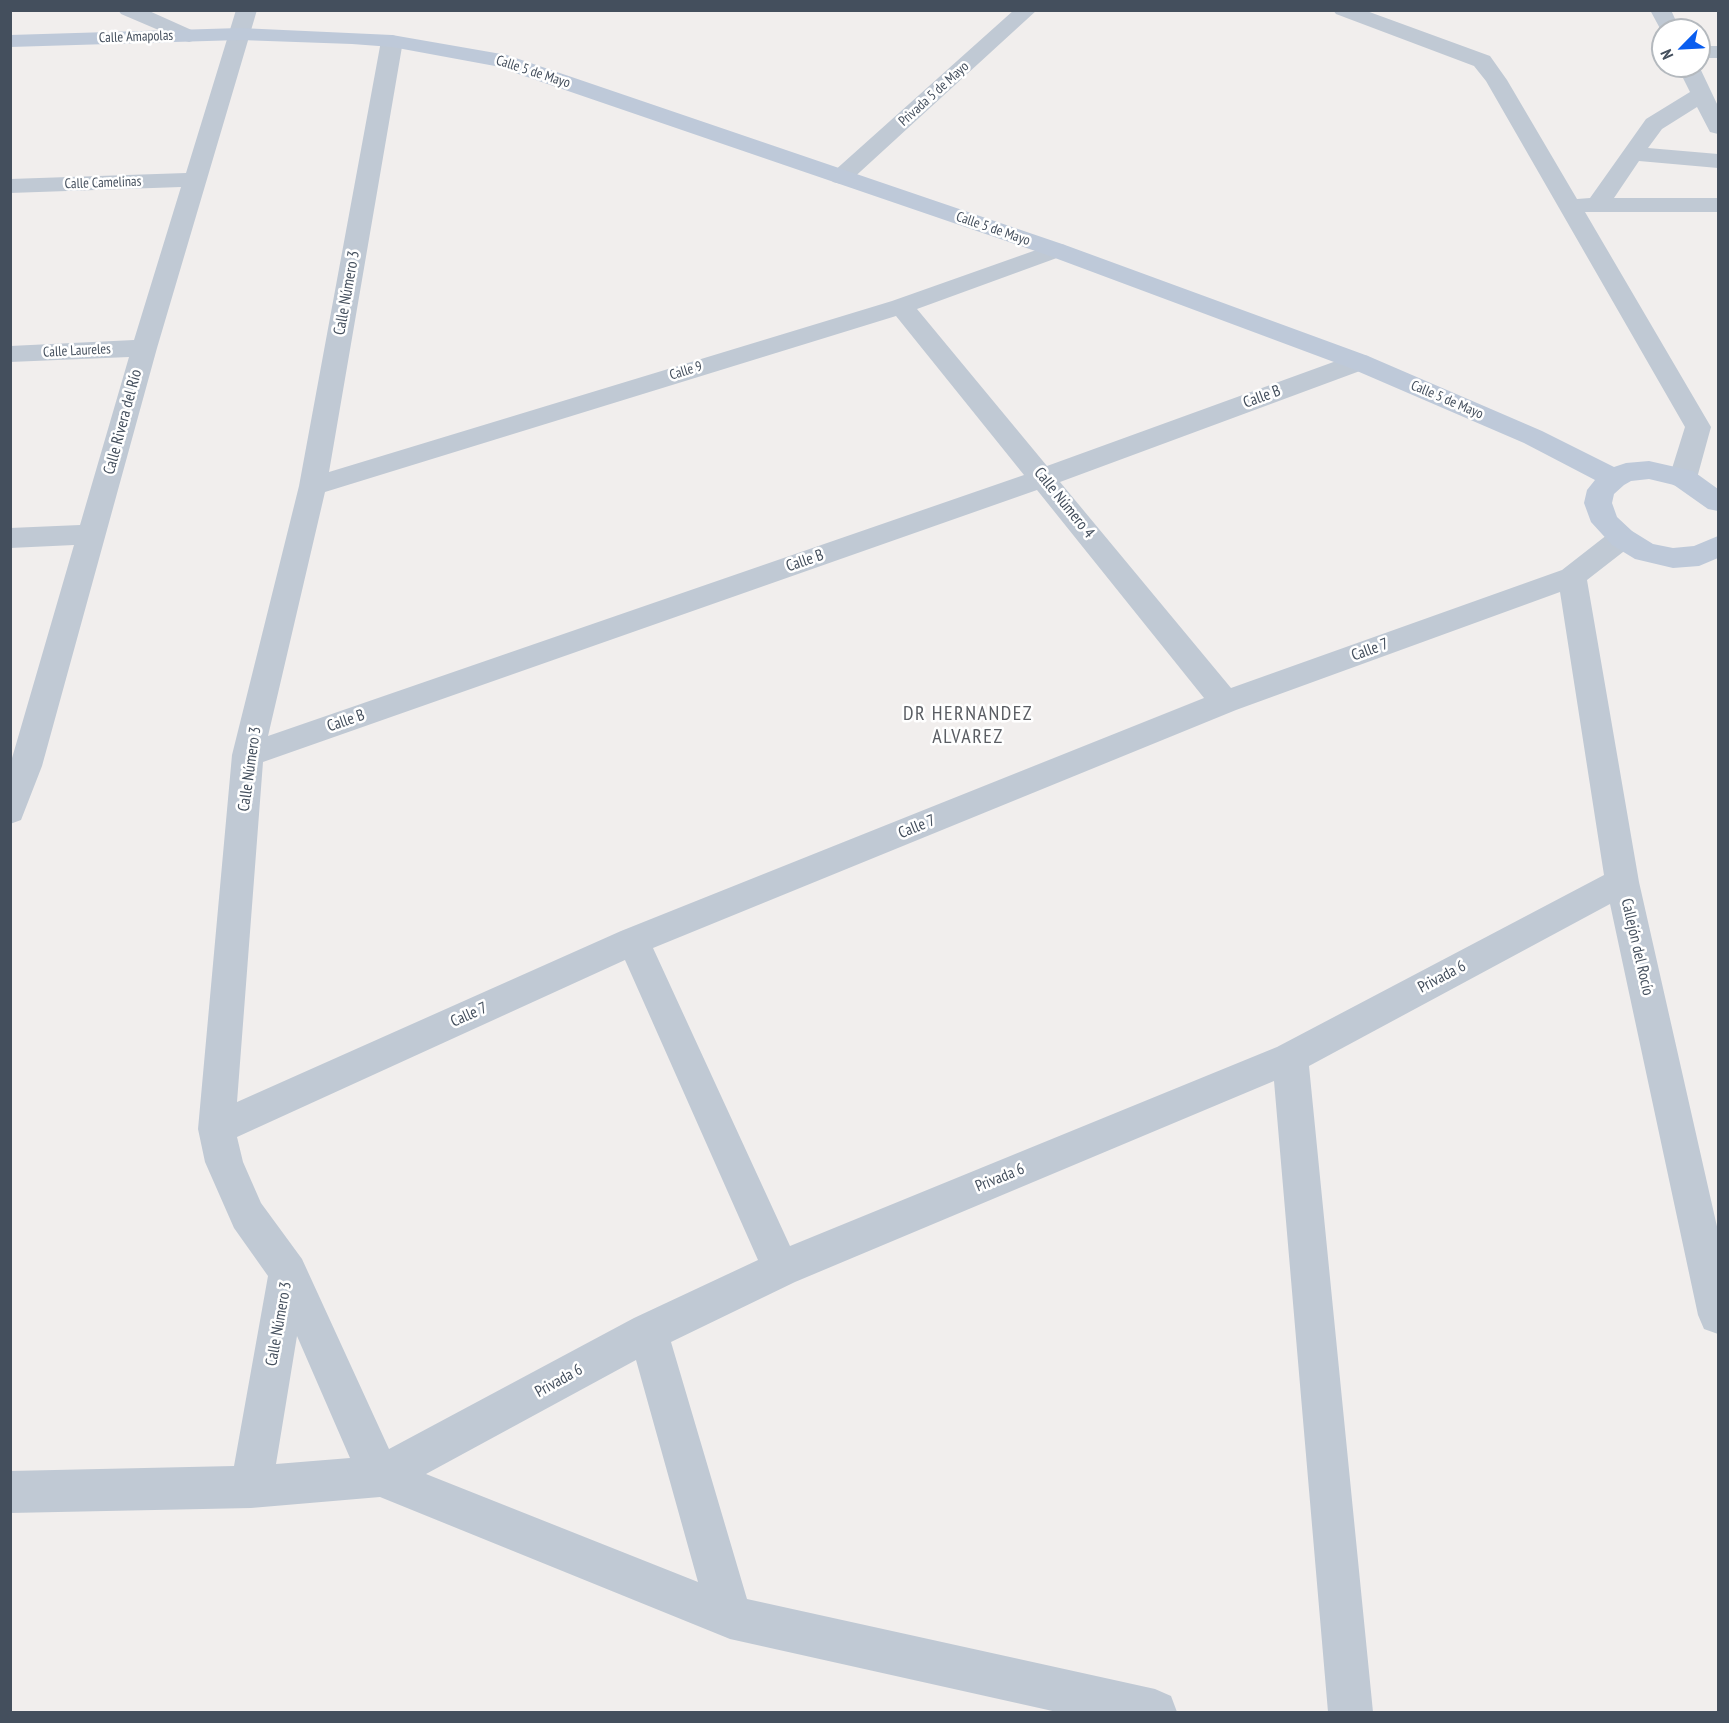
<!DOCTYPE html>
<meta charset="utf-8">
<style>
body{margin:0}
#map{position:relative;width:1729px;height:1723px;overflow:hidden;background:#f1eeed;font-family:"PT Sans Narrow",sans-serif}
canvas{display:block}
.frame{position:absolute;inset:0;border:12px solid #444f5d;pointer-events:none}
.north{position:absolute;left:1651px;top:18px;width:60px;height:60px;box-sizing:border-box;background:#fff;border:2px solid #b4b9be;border-radius:50%;rotate:246deg;font-size:16px;font-weight:700;line-height:24px;text-align:center;color:#444f5d}
.north::after{content:'';display:block;margin:auto;width:21px;height:27px;background:#095def;clip-path:polygon(50% 0,100% 100%,50% 72%,0 100%)}
</style>
<div id="map">
<canvas width="1729" height="1723"></canvas>
<div class="frame"></div>
<div class="north">N</div>
</div>
<script>
const c = document.querySelector('canvas').getContext('2d');
c.lineJoin = 'round';
const poly = rows => new Path2D(rows.map(r => 'M' + r).join(''));
function paint(path, color) { c.fillStyle = color; c.fill(path, 'evenodd'); }
function label(font, color, halo, rows, align = 'center') {
  c.font = font + ' "PT Sans Narrow",sans-serif'; c.lineWidth = 5; c.setLineDash([]); c.textBaseline = 'middle'; c.strokeStyle = halo; c.fillStyle = color; for (const [text, x, y, turn = 0] of rows) {
    c.save(); c.translate(x, y); c.rotate((+turn || 0) * Math.PI / 180); c.textAlign = isNaN(turn) ? turn : align; if (halo) c.strokeText(text, 0, 0); c.fillText(text, 0, 0); c.restore();
  }
}
paint(poly([
 [118,10,147,10,196,32,200,36,196,40,189,42,182,40,121,14,118,10],
 [236,10,257,10,157,348,42,766,21,820,10,824,10,765,74,545,10,548,10,528,80,525,129,357,10,362,10,346,134,340,181,187,10,193,10,179,186,173,236,10],
 [1014,10,1037,10,849,182,841,184,833,182,829,177,833,172,1014,10],
 [1333,10,1364,10,1490,56,1507,80,1577,199,1590,198,1646,119,1690,92,1677,66,1699,66,1718,106,1718,134,1710,132,1697,107,1662,129,1648,148,1718,154,1718,168,1639,161,1614,198,1718,198,1718,212,1585,212,1711,427,1697,478,1693,485,1683,487,1673,485,1669,478,1685,427,1486,81,1474,66,1336,14,1333,10],
 [1650,10,1671,10,1680,30,1663,30,1663,34,1650,10],
 [392,35,399,37,403,41,329,472,892,301,1056,243,1065,245,1068,250,1065,255,917,309,1047,466,1350,356,1359,354,1368,356,1372,362,1368,368,1060,482,1231,688,1562,570,1612,531,1622,528,1632,531,1636,538,1632,545,1587,580,1639,882,1718,1231,1718,1334,1704,1329,1698,1315,1610,904,1309,1066,1373,1712,1328,1712,1274,1081,795,1282,671,1342,747,1599,1155,1689,1171,1696,1177,1712,1057,1712,730,1639,380,1497,251,1508,10,1513,10,1471,234,1466,268,1276,234,1228,205,1162,198,1129,232,755,299,486,381,41,385,37,392,35],
 [896,316,1024,475,268,736,325,492,896,316],
 [1037,490,1204,698,621,931,237,1102,263,762,1037,490],
 [1560,592,1604,875,1277,1047,790,1246,653,948,1236,710,1560,592],
 [625,960,758,1260,634,1318,389,1449,302,1259,261,1203,243,1162,237,1137,625,960],
 [297,1336,350,1458,276,1464,297,1336],
 [636,1360,698,1582,426,1474,636,1360],
 [1699,46,1718,46,1718,58,1699,58,1699,46]
]), '#c0c9d4');
paint(poly([
 [240,28,392,35,507,55,1065,245,1368,356,1542,431,1614,467,1626,463,1649,461,1693,471,1718,489,1718,511,1708,509,1674,485,1649,479,1631,481,1624,485,1614,494,1612,503,1617,517,1632,531,1653,544,1673,548,1694,546,1718,536,1718,558,1699,566,1673,568,1635,559,1612,545,1591,522,1584,503,1587,490,1595,480,1524,443,1350,368,1047,255,495,66,392,47,352,44,240,40,10,47,10,35,240,28]
]), '#bec9d9');
label('14px', '#444f5d', '#fff', [
 ["Calle Amapolas",136,37,-2],
 ["Calle 5 de Mayo",533,72,18],
 ["Privada 5 de Mayo",934,94,-42],
 ["Calle Camelinas",103,183,-2],
 ["Calle 5 de Mayo",993,229,19],
 ["Calle Laureles",77,351,-3],
 ["Calle 9",686,371,-17],
 ["Calle 5 de Mayo",1447,400,23]
]);
label('16px', '#444f5d', '#fff', [
 ["Calle Número 3",347,293,-80],
 ["Calle B",1262,397,-20],
 ["Calle Rivera del Río",123,422,-75],
 ["Calle Número 4",1064,503,51],
 ["Calle B",805,561,-19],
 ["Calle 7",1370,650,-20],
 ["Calle B",346,721,-19],
 ["Calle Número 3",250,769,-82],
 ["Calle 7",917,827,-22],
 ["Callejón del Rocío",1637,947,77],
 ["Privada 6",1442,977,-28],
 ["Calle 7",469,1015,-24],
 ["Privada 6",1000,1178,-22],
 ["Calle Número 3",279,1324,-80],
 ["Privada 6",559,1381,-29]
]);
c.letterSpacing = '1.5px';
label('20px', '#5a5d63', '#fff', [
 ["DR HERNANDEZ",968,714],
 ["ALVAREZ",968,737]
]);
c.letterSpacing = '0px';
</script>
